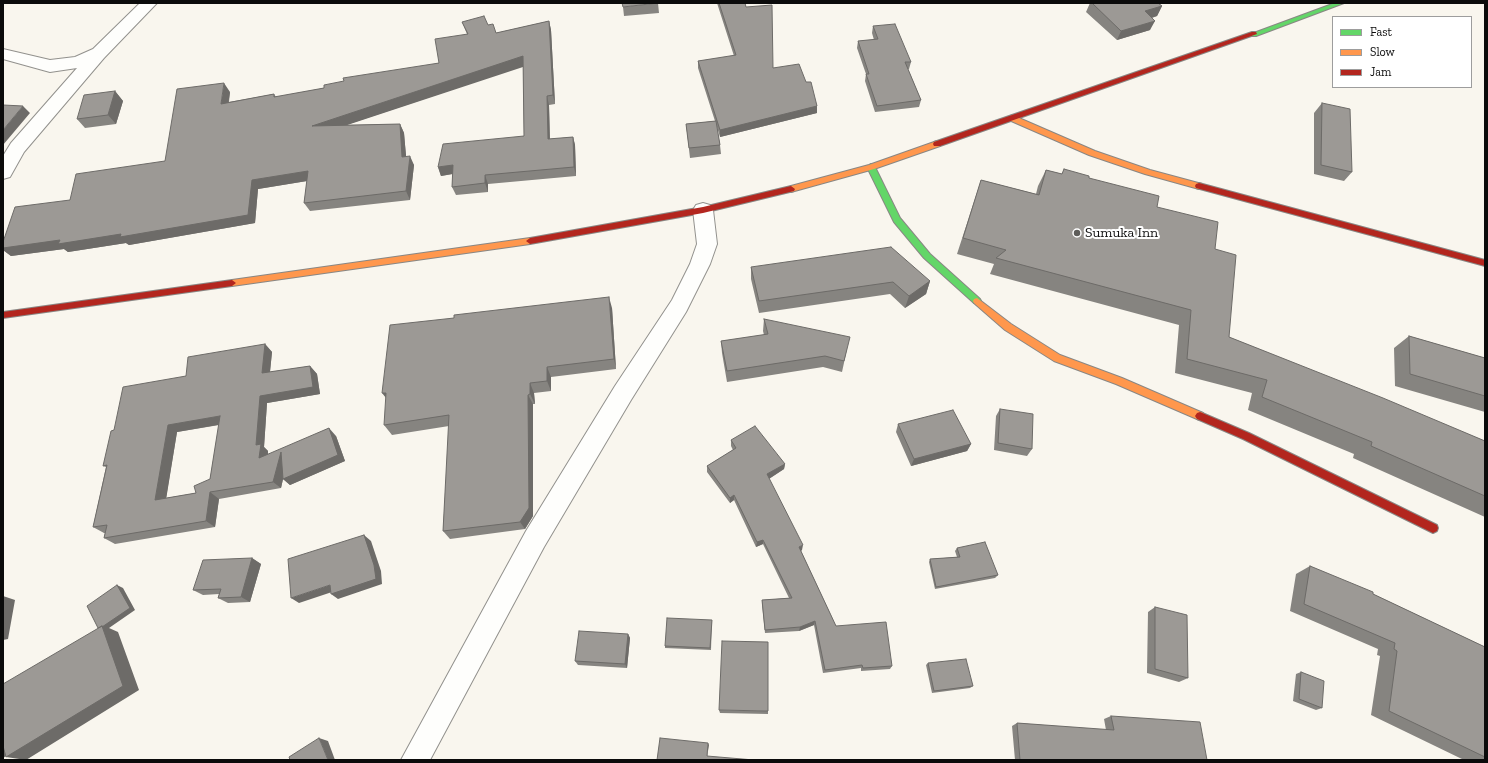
<!DOCTYPE html>
<style>
body{margin:0}
#map{position:relative;width:1488px;height:763px;overflow:hidden;background:#f9f6ee;font-family:"Zilla Slab",serif}
canvas{display:block}
.frame{position:absolute;inset:0;border:4px solid #0b0b0b;pointer-events:none}
.legend{position:absolute;left:1332px;top:16px;width:140px;height:72px;box-sizing:border-box;background:#fff;border:1px solid #9d9d9d;margin:0;padding:5px 7px;list-style:none;font-size:12px;color:#0b0b0b}
.legend li{display:flex;align-items:center;gap:8px;height:20px}
.legend b{width:20px;border:1px solid #9d9d9d}
</style>
<div id="map">
<canvas width="1488" height="763"></canvas>
<div class="frame"></div>
<ul class="legend">
<li><b style="height:5px;background:#63d668"></b>Fast</li>
<li><b style="height:5px;background:#ff974d"></b>Slow</li>
<li><b style="height:5px;background:#b3261e"></b>Jam</li>
</ul>
</div>
<script>
const c = document.querySelector('canvas').getContext('2d');
c.lineJoin = 'round';
const poly = rows => new Path2D(rows.map(r => 'M' + r).join(''));
function stroke(path, color, width, dash) { c.strokeStyle = color; c.lineWidth = width; c.lineCap = dash ? 'butt' : 'round'; c.setLineDash(dash || []); c.stroke(path); }
function paint(path, color) { c.fillStyle = color; c.fill(path, 'evenodd'); }
function label(font, color, halo, rows, align = 'center') {
  c.font = font + ' "Zilla Slab",serif'; c.lineWidth = 4; c.setLineDash([]); c.textBaseline = 'middle'; c.strokeStyle = halo; c.fillStyle = color; for (const [text, x, y, turn = 0] of rows) {
    c.save(); c.translate(x, y); c.rotate((+turn || 0) * Math.PI / 180); c.textAlign = isNaN(turn) ? turn : align; if (halo) c.strokeText(text, 0, 0); c.fillText(text, 0, 0); c.restore();
  }
}
const street = poly([
 [140,3,157,3,104,58,24,152,10,177,3,179,3,156,11,143,77,68,50,72,3,59,3,49,50,60,75,57,93,49,140,3],
 [703,203,710,205,713,210,717,244,710,264,686,312,631,400,544,547,430,760,401,760,526,531,615,386,672,300,690,264,697,244,693,210,696,205,703,203]
]);
const fast = poly([
 [1335,3,1344,3,1256,36,1252,36,1251,34,1335,3],
 [871,164,875,167,900,218,930,254,980,299,981,301,980,303,974,303,924,258,894,222,867,167,871,164]
]);
const slow = poly([
 [1012,115,1095,151,1150,170,1202,184,1203,186,1199,189,1145,174,1089,155,1009,120,1008,118,1012,115],
 [937,141,941,144,940,146,874,169,791,192,787,189,791,186,869,165,937,141],
 [530,238,534,241,530,244,232,286,228,283,232,280,530,238],
 [977,298,1011,324,1060,355,1122,378,1203,413,1205,416,1203,419,1200,420,1197,419,1116,384,1054,361,1005,330,974,303,973,301,974,299,977,298]
]);
const jam = poly([
 [1252,32,1256,32,1257,34,940,146,934,146,933,144,934,142,1252,32],
 [1199,183,1485,260,1485,266,1196,188,1195,186,1196,184,1199,183],
 [791,186,795,189,794,191,703,213,530,244,526,241,530,238,703,207,791,186],
 [232,280,236,283,232,286,3,318,3,312,232,280],
 [1200,412,1249,433,1437,525,1438,528,1437,531,1433,533,1429,531,1243,439,1197,419,1195,416,1197,413,1200,412]
]);
stroke(street, '#92918d', 2);
stroke(fast, '#898784', 2);
stroke(slow, '#898784', 2);
stroke(jam, '#898784', 2);
paint(street, '#fefefc');
paint(fast, '#63d668');
paint(slow, '#ff974d');
paint(jam, '#b3261e');
paint(poly([
 [658,3,659,13,624,16,623,7],
 [717,3,745,3,746,7,773,68,806,82,817,106,817,113,720,137,717,127,720,145,721,154,690,158,686,124,715,121,698,68,698,61,734,56],
 [1090,3,1158,3,1162,6,1157,16,1152,18,1150,30,1117,40,1086,12],
 [549,21,551,30,555,104,549,105,550,139,573,137,575,145,576,176,488,184,488,192,456,195,452,187,453,174,441,176,438,167,524,136,523,66,346,125,400,124,404,133,406,157,414,165,410,200,310,211,304,203,307,181,258,189,255,223,129,245,126,243,68,252,64,249,11,256,3,250,3,242,70,200,165,161,230,92,229,102,274,94,276,97,324,88,439,63,467,34,462,22,488,25,496,33],
 [873,26,911,62,909,69,908,69,921,100,919,107,875,112,865,81,866,74,857,48,858,41,874,40,872,33],
 [115,91,123,101,116,124,85,128,77,119],
 [1322,103,1352,172,1344,181,1314,174,1314,113],
 [1064,169,1089,178,1157,207,1215,249,1229,337,1485,441,1485,517,1353,458,1354,454,1248,410,1252,393,1175,373,1179,325,990,274,994,264,957,254,981,180,1036,194,1038,186,1046,170,1062,174],
 [751,267,930,281,926,294,905,308,890,294,759,313,751,279],
 [612,308,616,369,551,377,551,391,534,393,535,404,533,404,533,516,525,529,450,539,443,531,449,426,392,435,384,425],
 [764,319,847,349,842,372,823,367,727,382,722,353,721,341,764,335,763,331],
 [1409,336,1485,358,1485,412,1395,386,1394,348],
 [265,344,272,352,270,372,310,366,317,374,320,394,267,403,264,447,268,451,268,455,336,436,345,461,290,485,283,479,281,488,219,499,215,527,115,544,104,538,105,533,104,533,93,527,106,467,103,466,114,430,186,376],
 [219,425,210,479,196,493,166,498,177,432],
 [1000,409,1032,449,1027,456,994,450,996,416],
 [898,424,971,444,967,451,911,466,896,432],
 [731,440,785,464,784,469,769,479,802,550,801,551,836,626,892,666,890,669,861,671,861,668,823,673,814,625,799,631,765,633,762,604,762,600,789,598,763,544,756,547,734,500,730,503,707,472,707,466,733,450,731,446],
 [957,548,998,575,995,578,935,589,929,562,930,559,957,557,955,551],
 [252,558,261,564,250,602,228,603,218,598,219,594,203,595,193,590],
 [1310,566,1373,594,1485,647,1485,760,1464,760,1371,715,1380,656,1377,655,1378,649,1290,611,1296,574],
 [1155,607,1188,678,1179,682,1147,673,1148,612],
 [712,620,711,650,665,648,665,646],
 [628,634,630,638,627,668,578,665,575,661],
 [928,663,973,686,970,688,932,693,926,665],
 [1301,672,1322,708,1316,710,1293,701,1296,674],
 [719,710,768,711,768,714,720,713],
 [1111,716,1207,760,1015,760,1012,726,1017,723,1106,730,1104,719]
]), '#868480');
paint(poly([
 [1162,6,1157,16,1140,21,1145,11],
 [549,21,551,30,555,104,553,95],
 [1155,21,1150,30,1117,40,1121,31],
 [523,56,526,66,317,135,312,126],
 [224,83,230,92,227,112,221,104],
 [115,91,123,101,116,124,108,115],
 [547,96,549,105,550,148,548,139],
 [23,106,30,113,3,145,3,130],
 [817,106,817,113,720,137,720,130],
 [400,124,404,133,407,166,402,157],
 [573,137,575,145,576,176,574,167],
 [410,156,414,165,410,200,406,191],
 [453,165,457,173,441,176,438,167],
 [308,171,313,180,258,189,255,223,129,245,126,243,68,252,64,249,11,256,3,250,3,248,252,180],
 [485,175,488,184,488,192,485,183],
 [930,281,926,294,905,308,909,296],
 [609,297,612,308,616,369,614,359],
 [265,344,272,352,269,381,262,373],
 [310,366,317,374,320,394,267,403,264,447,268,451,267,465,259,458,256,445,260,396],
 [547,367,551,377,551,391,547,381],
 [530,383,534,393,535,404,530,394],
 [382,393,386,393,390,403],
 [528,395,533,404,533,516,525,529,520,522],
 [220,416,229,423,177,432,165,506,155,500,168,425],
 [329,428,336,436,345,461,290,485,283,479,281,488,273,482,281,452],
 [971,444,967,451,911,466,914,459],
 [785,464,784,469,767,480,767,474],
 [210,492,219,499,215,527,206,521],
 [734,495,734,500,730,503,730,498],
 [364,535,371,541,381,571,382,584,338,599,331,594],
 [763,540,763,544,756,547,757,542],
 [803,545,802,550,798,552,799,547],
 [252,558,261,564,250,602,241,597],
 [117,585,123,588,135,610,109,628,118,632,139,690,26,760,6,757,99,629],
 [330,585,338,590,299,603,291,598],
 [3,596,15,600,8,639,3,640],
 [815,621,814,625,799,631,800,627],
 [628,634,630,638,627,668,625,664],
 [319,738,328,741,335,760,328,760],
 [3,743,22,746,3,758],
 [708,743,709,745,707,757,707,756]
]), '#6d6b68');
const building = poly([
 [622,3,658,3,623,7,622,3],
 [719,3,745,3,746,7,772,5,773,68,799,64,806,82,811,82,817,106,720,130,698,61,736,55,719,3],
 [1092,3,1158,3,1162,6,1145,11,1155,21,1121,31,1092,3],
 [484,16,488,25,493,24,496,33,549,21,553,95,547,96,548,139,573,137,574,167,485,175,485,183,452,187,453,165,438,167,443,144,524,136,523,56,312,126,400,124,402,157,410,156,406,191,304,203,308,171,252,180,248,215,120,237,121,234,58,244,60,240,3,248,3,242,15,207,70,200,76,174,165,161,177,89,224,83,221,104,274,94,274,97,324,88,324,85,344,81,343,78,439,63,435,39,468,34,462,22,484,16],
 [895,24,911,62,905,62,921,100,877,106,866,74,869,74,858,41,878,39,873,26,895,24],
 [115,91,108,115,77,119,84,95,115,91],
 [1322,103,1350,109,1352,172,1321,165,1322,103],
 [3,105,23,106,3,130,3,105],
 [716,121,720,145,689,148,686,124,716,121],
 [1064,169,1089,176,1089,178,1159,196,1157,207,1218,222,1215,249,1236,255,1229,337,1383,398,1485,441,1485,496,1371,446,1372,442,1262,397,1267,380,1187,359,1191,310,996,258,1006,250,963,238,981,180,1039,195,1046,170,1062,174,1064,169],
 [891,247,930,281,909,296,893,282,759,301,751,267,891,247],
 [609,297,614,359,547,367,547,381,530,383,530,394,528,395,529,508,520,522,443,531,449,415,384,425,386,393,382,393,390,325,454,318,454,315,609,297],
 [764,319,850,337,844,361,825,356,727,371,721,341,768,334,764,319],
 [1409,336,1485,358,1485,396,1410,374,1409,336],
 [265,344,262,373,310,366,313,387,260,396,256,445,261,444,259,458,329,428,338,455,283,479,281,452,273,482,210,492,206,521,104,538,107,525,93,527,107,465,103,466,111,431,114,430,123,387,186,376,188,357,265,344],
 [220,416,210,479,194,486,196,493,155,500,168,425,220,416],
 [1000,409,1033,414,1032,449,998,443,1000,409],
 [953,410,971,444,914,459,898,424,953,410],
 [755,426,785,464,767,474,803,545,799,547,836,626,886,622,892,666,863,668,862,665,825,670,815,621,800,627,765,630,762,600,792,598,763,540,757,542,734,495,730,498,707,466,736,448,731,440,755,426],
 [364,535,374,565,376,579,331,594,330,585,291,598,288,559,364,535],
 [985,542,998,575,936,587,930,559,960,557,957,548,985,542],
 [252,558,241,597,218,598,221,589,193,590,203,560,252,558],
 [1310,566,1373,592,1373,594,1485,647,1485,757,1389,711,1397,651,1394,649,1395,643,1304,604,1310,566],
 [117,585,130,608,102,627,102,626,98,628,87,606,117,585],
 [1155,607,1187,615,1188,678,1155,669,1155,607],
 [667,618,712,620,710,648,665,646,667,618],
 [102,626,123,686,6,757,3,746,3,684,102,626],
 [579,631,628,634,625,664,575,661,579,631],
 [722,641,768,642,768,711,719,710,722,641],
 [966,659,973,686,934,691,928,663,966,659],
 [1301,672,1324,681,1322,708,1299,699,1301,672],
 [1111,716,1200,722,1207,760,1020,760,1017,723,1114,730,1111,716],
 [319,738,328,760,290,760,289,757,319,738],
 [660,738,708,743,707,756,754,760,657,760,660,738]
]);
paint(building, '#9c9995');
stroke(building, '#6d6b68', 1);
for (const [x, y, r, color] of [
 [1077,233,4,"#5e5d5a"]
]) { const dot = new Path2D(); dot.arc(x, y, r, 0, 2 * Math.PI); c.fillStyle = color; c.fill(dot); stroke(dot, '#fff', 1.5); }
label('14px', '#0b0b0b', '#fff', [
 ["Sumuka Inn",1085,233]
], 'left');
</script>
